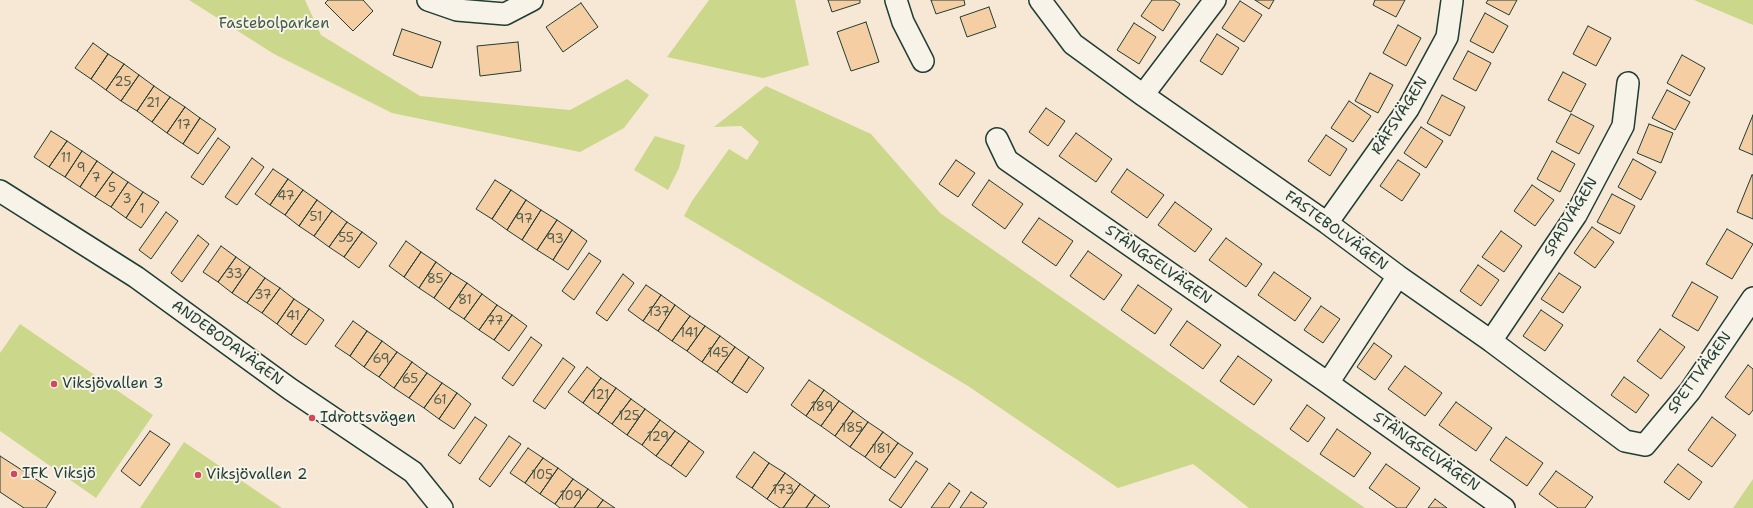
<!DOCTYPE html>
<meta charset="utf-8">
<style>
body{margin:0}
canvas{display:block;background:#f6e8d4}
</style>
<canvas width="1753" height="508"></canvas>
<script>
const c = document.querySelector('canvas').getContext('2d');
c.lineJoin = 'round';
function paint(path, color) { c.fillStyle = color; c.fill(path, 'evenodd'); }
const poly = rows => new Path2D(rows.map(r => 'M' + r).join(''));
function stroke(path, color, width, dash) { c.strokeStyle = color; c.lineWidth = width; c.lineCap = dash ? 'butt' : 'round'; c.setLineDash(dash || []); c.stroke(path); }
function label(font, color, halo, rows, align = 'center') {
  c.font = font + ' "Shantell Sans",sans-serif'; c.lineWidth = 4; c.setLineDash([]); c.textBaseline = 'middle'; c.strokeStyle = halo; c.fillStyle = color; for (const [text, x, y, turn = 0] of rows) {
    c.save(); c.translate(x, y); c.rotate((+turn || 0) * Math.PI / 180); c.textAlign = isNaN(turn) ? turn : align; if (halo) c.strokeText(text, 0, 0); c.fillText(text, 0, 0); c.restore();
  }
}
paint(poly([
 [189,0,305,0,321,35,420,96,570,110,627,79,649,95,624,128,580,152,392,113,274,54],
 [709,0,795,0,809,65,763,78,667,57],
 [1694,0,1753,0,1753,25],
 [766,86,871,134,940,213,1365,508,1249,508,1193,464,1118,488,968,386,684,216,692,201,729,149,747,160,759,142,741,126,714,127],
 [655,136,685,145,679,168,668,190,634,170],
 [20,324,153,415,96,498,0,431,0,353],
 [184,442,282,508,140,508],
 [1753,479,1753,508,1733,508]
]), '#cbd88b');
const building = poly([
 [328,0,363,0,373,11,353,31,325,3,328,0],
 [828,0,860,0,860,3,832,12,828,0],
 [931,0,964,0,965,5,936,14,931,0],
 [1152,0,1174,0,1180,4,1163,31,1141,16,1152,0],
 [1255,0,1274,0,1269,9,1255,0],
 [1375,0,1405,0,1396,17,1373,5,1375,0],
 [1488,0,1517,0,1509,15,1486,3,1488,0],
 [1240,1,1262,15,1244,42,1222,28,1240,1],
 [581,3,598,27,563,52,546,27,581,3],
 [989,7,996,27,967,37,960,17,989,7],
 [1485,13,1508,26,1493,53,1470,41,1485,13],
 [866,22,879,62,851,71,837,32,866,22],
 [1134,23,1156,37,1139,64,1117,50,1134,23],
 [1398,25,1421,38,1406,66,1383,53,1398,25],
 [1588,26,1611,38,1596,66,1573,54,1588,26],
 [402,29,441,42,432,68,393,55,402,29],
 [1217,34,1239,48,1222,75,1200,61,1217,34],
 [518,42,521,71,480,76,477,46,518,42],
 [93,43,108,54,91,79,75,68,93,43],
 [1468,51,1491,63,1476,91,1453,79,1468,51],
 [108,54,124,64,106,90,91,79,108,54],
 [1682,55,1705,68,1690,96,1667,83,1682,55],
 [124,64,139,75,121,101,106,90,124,64],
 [1563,72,1586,84,1571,112,1548,100,1563,72],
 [1370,73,1393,85,1378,113,1355,101,1370,73],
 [139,75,154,86,137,111,121,101,139,75],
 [154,86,170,97,152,122,137,111,154,86],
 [1667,90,1690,102,1675,130,1652,118,1667,90],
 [1442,95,1465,107,1450,136,1427,123,1442,95],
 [170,97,185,107,167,133,152,122,170,97],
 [1349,101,1371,116,1353,142,1331,128,1349,101],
 [185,107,200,118,183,144,167,133,185,107],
 [1046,108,1065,121,1048,146,1029,132,1046,108],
 [1571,114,1594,126,1579,154,1556,142,1571,114],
 [1753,115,1753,155,1739,149,1753,115],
 [200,118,216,129,198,154,183,144,200,118],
 [1649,124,1673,133,1661,163,1637,153,1649,124],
 [1421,127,1443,141,1426,168,1404,153,1421,127],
 [51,131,67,141,49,167,34,157,51,131],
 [1076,133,1112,159,1096,182,1059,156,1076,133],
 [1326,135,1347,149,1330,176,1308,161,1326,135],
 [218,138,230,147,203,185,191,177,218,138],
 [67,141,82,151,65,177,49,167,67,141],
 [82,151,97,161,80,187,65,177,82,151],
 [1552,151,1575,164,1560,192,1537,179,1552,151],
 [252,158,264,167,237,205,225,197,252,158],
 [1633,159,1656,172,1641,200,1618,187,1633,159],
 [956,160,975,173,958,197,939,184,956,160],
 [1398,160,1420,174,1402,201,1380,186,1398,160],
 [97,161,113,172,95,197,80,187,97,161],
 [273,169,288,179,270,205,255,194,273,169],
 [1127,169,1164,195,1147,218,1111,192,1127,169],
 [113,172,128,182,111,207,95,197,113,172],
 [1752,175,1753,175,1753,219,1737,212,1752,175],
 [288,179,303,190,285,215,270,205,288,179],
 [495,180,511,190,492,219,476,209,495,180],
 [989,180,1023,204,1005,229,972,205,989,180],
 [128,182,143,192,126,218,111,207,128,182],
 [1532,185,1554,200,1535,226,1514,211,1532,185],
 [303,190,317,200,299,226,285,215,303,190],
 [511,190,526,200,507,230,492,219,511,190],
 [143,192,159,202,141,228,126,218,143,192],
 [1612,194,1635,206,1620,234,1597,222,1612,194],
 [317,200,332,211,314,236,299,226,317,200],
 [526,200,541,210,522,240,507,230,526,200],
 [1175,202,1212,229,1195,252,1158,225,1175,202],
 [541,210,557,220,537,250,522,240,541,210],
 [332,211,347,222,329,247,314,236,332,211],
 [166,212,178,221,151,259,139,250,166,212],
 [1039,218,1073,241,1056,266,1022,242,1039,218],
 [557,220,572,230,553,260,537,250,557,220],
 [347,222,362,232,344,257,329,247,347,222],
 [1592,227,1614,242,1595,268,1574,253,1592,227],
 [1727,229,1753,244,1732,279,1706,264,1727,229],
 [572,230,587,241,568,270,553,260,572,230],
 [1501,231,1522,246,1504,272,1482,257,1501,231],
 [362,232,377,243,359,268,344,257,362,232],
 [198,235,209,244,182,282,171,273,198,235],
 [1226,238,1262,264,1246,287,1209,260,1226,238],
 [406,241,421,252,404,277,389,266,406,241],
 [221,246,236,257,218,282,203,272,221,246],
 [1088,251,1122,275,1104,300,1070,276,1088,251],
 [421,252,436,262,419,288,404,277,421,252],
 [589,253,601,261,574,300,562,291,589,253],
 [236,257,250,267,232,293,218,282,236,257],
 [436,262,451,273,434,298,419,288,436,262],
 [1478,265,1499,280,1481,306,1460,291,1478,265],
 [250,267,265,278,247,303,232,293,250,267],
 [1274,272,1311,298,1295,321,1258,295,1274,272],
 [451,273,467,283,449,309,434,298,451,273],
 [1559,273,1581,287,1563,313,1541,299,1559,273],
 [623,274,634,283,607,321,596,313,623,274],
 [265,278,280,288,262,313,247,303,265,278],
 [1692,282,1718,297,1698,331,1672,316,1692,282],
 [467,283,482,294,464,319,449,309,467,283],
 [646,285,661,295,643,321,628,310,646,285],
 [1138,285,1172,309,1155,334,1121,310,1138,285],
 [280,288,294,299,277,324,262,313,280,288],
 [482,294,497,305,479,330,464,319,482,294],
 [661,295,675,305,658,331,643,321,661,295],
 [294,299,309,309,291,335,277,324,294,299],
 [497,305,512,315,494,340,479,330,497,305],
 [675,305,690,316,672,341,658,331,675,305],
 [1321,306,1340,319,1323,343,1304,330,1321,306],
 [309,309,324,320,306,345,291,335,309,309],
 [1541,310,1563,325,1545,351,1523,336,1541,310],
 [512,315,527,326,509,351,494,340,512,315],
 [690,316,705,326,687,351,672,341,690,316],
 [353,321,367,331,350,356,335,346,353,321],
 [1187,321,1221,345,1203,369,1170,345,1187,321],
 [705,326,720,336,702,362,687,351,705,326],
 [1660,329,1685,347,1661,379,1637,361,1660,329],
 [367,331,382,341,364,367,350,356,367,331],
 [720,336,735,347,717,372,702,362,720,336],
 [531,337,542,345,513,386,502,378,531,337],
 [382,341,397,352,379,377,364,367,382,341],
 [1374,343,1392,356,1375,380,1357,367,1374,343],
 [735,347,749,357,732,383,717,372,735,347],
 [397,352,412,362,394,388,379,377,397,352],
 [1238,356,1272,380,1254,405,1220,381,1238,356],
 [749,357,764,368,747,393,732,383,749,357],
 [563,358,575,367,545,409,533,401,563,358],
 [412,362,427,373,409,398,394,388,412,362],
 [1748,365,1753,369,1753,410,1749,415,1725,397,1748,365],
 [1405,366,1442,393,1425,416,1388,389,1405,366],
 [587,367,601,378,583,403,568,392,587,367],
 [427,373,442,383,424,408,409,398,427,373],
 [1624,377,1649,395,1636,413,1611,395,1624,377],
 [601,378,616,388,598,414,583,403,601,378],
 [809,380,824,390,806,416,791,405,809,380],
 [442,383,457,393,439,419,424,408,442,383],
 [616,388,631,399,612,424,598,414,616,388],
 [824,390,839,401,821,426,806,416,824,390],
 [457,393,471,404,454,429,439,419,457,393],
 [631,399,645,409,627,435,612,424,631,399],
 [839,401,853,411,835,436,821,426,839,401],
 [1456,402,1492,428,1476,451,1439,425,1456,402],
 [1307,405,1325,418,1308,442,1290,429,1307,405],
 [645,409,660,420,642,445,627,435,645,409],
 [853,411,868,422,850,447,835,436,853,411],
 [475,417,487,425,460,464,448,455,475,417],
 [1712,417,1736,435,1712,467,1688,450,1712,417],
 [660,420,675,431,656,456,642,445,660,420],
 [868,422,883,432,865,457,850,447,868,422],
 [1337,429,1371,453,1354,477,1320,454,1337,429],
 [150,431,170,444,140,486,121,471,150,431],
 [675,431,689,441,671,466,656,456,675,431],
 [883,432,898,443,880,468,865,457,883,432],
 [509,436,521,444,490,487,479,479,509,436],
 [1506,437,1543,463,1527,486,1490,460,1506,437],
 [689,441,704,452,686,477,671,466,689,441],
 [898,443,913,453,895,478,880,468,898,443],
 [528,448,543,458,525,483,510,473,528,448],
 [754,452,769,463,752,488,736,477,754,452],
 [0,456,56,492,46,508,24,508,0,492,0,456],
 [543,458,558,468,540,494,525,483,543,458],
 [916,461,928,469,901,508,889,500,916,461],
 [769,463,785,473,767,499,752,488,769,463],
 [1386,464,1420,488,1406,508,1397,508,1369,488,1386,464],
 [1678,464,1702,482,1689,500,1664,482,1678,464],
 [558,468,573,479,555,504,540,494,558,468],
 [1556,471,1593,497,1585,508,1558,508,1539,494,1556,471],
 [785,473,800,484,783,508,780,508,767,499,785,473],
 [573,479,588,489,574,508,560,508,555,504,573,479],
 [949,483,960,491,949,508,931,508,949,483],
 [800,484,815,495,806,508,783,508,800,484],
 [588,489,603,500,597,508,574,508,588,489],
 [971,492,987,503,983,508,960,508,971,492],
 [815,495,830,506,828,508,806,508,815,495],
 [1435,499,1447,508,1428,508,1435,499],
 [603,500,615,508,597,508,603,500]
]);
paint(building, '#f5cea4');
stroke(building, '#1f3d34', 1);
const minor = poly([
 [428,0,457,10,505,14,532,0],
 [896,0,903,22,923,61],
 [1040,0,1073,44,1143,95,1327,223,1398,276,1491,341,1625,441,1645,445,1690,391,1753,298],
 [1143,95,1215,0],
 [997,139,1007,160,1328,383,1504,508],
 [0,191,136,277,290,389,413,472,442,508],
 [1327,223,1408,109,1447,37,1452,1],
 [1491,341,1576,215,1623,126,1628,83],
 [1328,383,1398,276]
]);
stroke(minor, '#1f3d34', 24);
stroke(minor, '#f7f3e8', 21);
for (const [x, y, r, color] of [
 [54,384,4,"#d1495b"],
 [312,418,4,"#d1495b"],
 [14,474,4,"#d1495b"],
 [198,475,4,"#d1495b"]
]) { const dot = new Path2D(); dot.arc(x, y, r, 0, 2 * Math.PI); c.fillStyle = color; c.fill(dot); stroke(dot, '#f7f3e8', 1.5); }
label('13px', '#546150', null, [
 ["25",123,83],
 ["21",153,104],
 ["17",184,126],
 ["11",66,159],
 ["9",81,169],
 ["7",96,179],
 ["5",112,189],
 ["47",286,197],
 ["3",127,200],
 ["1",142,210],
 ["51",316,218],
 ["97",524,220],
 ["55",346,239],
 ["93",555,240],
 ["33",234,275],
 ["85",435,280],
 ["37",263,296],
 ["81",465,301],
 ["137",659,313],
 ["41",293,317],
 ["77",495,322],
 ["141",689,334],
 ["145",718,354],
 ["69",381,360],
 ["65",410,380],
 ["121",600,396],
 ["61",440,401],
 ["189",822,408],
 ["125",629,417],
 ["185",852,429],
 ["129",658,438],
 ["181",881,450],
 ["105",542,476],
 ["173",783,491],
 ["109",571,497]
]);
label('15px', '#415c45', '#f7f3e8', [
 ["Fastebolparken",274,24]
]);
label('15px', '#1f3d34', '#f7f3e8', [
 ["RÄFSVÄGEN",1400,116,-57],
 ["SPADVÄGEN",1571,217,-59],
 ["FASTEBOLVÄGEN",1336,231,36],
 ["STÄNGSELVÄGEN",1158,265,35],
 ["ANDEBODAVÄGEN",227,343,36],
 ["SPETTVÄGEN",1700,373,-54],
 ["STÄNGSELVÄGEN",1426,452,35]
]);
label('15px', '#1f3d34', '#f7f3e8', [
 ["Viksjövallen 3",62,384],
 ["Idrottsvägen",320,418],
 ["IFK Viksjö",22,474],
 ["Viksjövallen 2",206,475]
], 'left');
</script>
